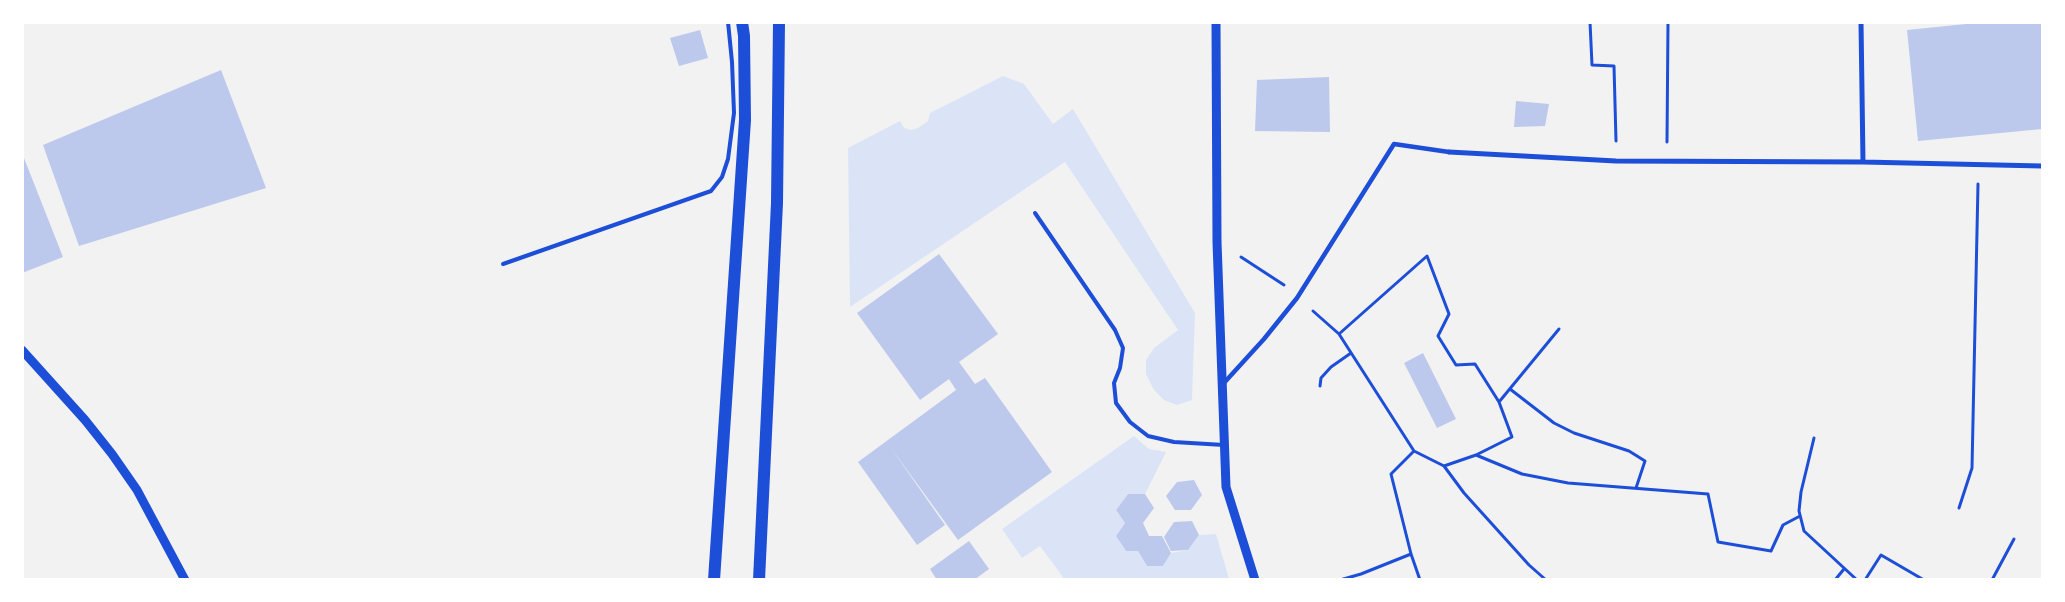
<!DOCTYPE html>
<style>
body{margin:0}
#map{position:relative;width:2065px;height:602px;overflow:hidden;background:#f2f2f2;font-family:Quicksand,sans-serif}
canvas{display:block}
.frame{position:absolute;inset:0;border:24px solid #fff;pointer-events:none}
</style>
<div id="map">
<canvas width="2065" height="602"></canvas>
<div class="frame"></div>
</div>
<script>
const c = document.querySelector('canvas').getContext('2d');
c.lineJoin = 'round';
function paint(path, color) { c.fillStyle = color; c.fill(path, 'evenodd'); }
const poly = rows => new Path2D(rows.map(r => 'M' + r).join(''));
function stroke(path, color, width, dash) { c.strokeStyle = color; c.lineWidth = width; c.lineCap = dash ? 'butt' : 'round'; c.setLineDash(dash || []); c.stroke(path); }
paint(poly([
 [1003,76,1024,84,1053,124,1073,109,1195,313,1192,400,1177,405,1164,400,1154,390,1146,374,1146,360,1154,348,1178,330,1065,162,850,307,848,148,900,121,904,128,911,130,918,128,928,121,930,113],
 [1134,436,1149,449,1166,452,1145,494,1128,494,1116,510,1125,523,1116,536,1126,551,1138,551,1147,566,1163,566,1171,553,1188,550,1199,535,1216,534,1229,579,1061,579,1063,577,1040,546,1022,558,1002,529]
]), '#dbe4f7');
paint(poly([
 [1986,22,2041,22,2042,40,2042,129,1918,141,1907,30],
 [700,30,708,58,679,66,670,38],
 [221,70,266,188,79,246,43,145],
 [1329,77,1330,132,1255,131,1257,80],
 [1516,101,1549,104,1545,126,1514,127],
 [22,153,63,257,22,273],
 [939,254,998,334,959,362,975,384,985,378,1052,472,958,540,891,448,945,525,917,545,858,462,956,390,949,379,920,400,857,313],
 [1423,353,1456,419,1437,428,1404,363],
 [1194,480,1202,495,1191,510,1175,510,1166,496,1177,482],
 [1128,494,1145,494,1154,508,1143,523,1149,536,1162,536,1171,553,1163,566,1147,566,1138,551,1126,551,1116,536,1125,523,1116,510],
 [1192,521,1199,535,1188,550,1171,551,1164,537,1174,522],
 [969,541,989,569,974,580,937,580,930,569]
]), '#bdc9ec');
stroke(poly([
 [1590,22,1592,65,1614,66,1616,141],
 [1667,142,1668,22],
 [1241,257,1284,285],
 [1313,311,1339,334,1414,451,1444,466,1464,493,1529,565,1546,580],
 [1339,334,1427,256,1449,314,1438,336,1456,365,1475,364,1499,402,1512,437,1476,455,1444,466],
 [1320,386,1321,378,1331,367,1351,353],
 [1510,389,1554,423,1574,433,1629,451,1645,461,1636,488],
 [1499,402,1559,329],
 [1814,438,1801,492,1799,511,1804,531,1857,580],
 [1414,451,1391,474,1411,554,1420,580],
 [1476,455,1522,474,1568,483,1708,494,1718,542,1771,551,1783,525,1800,516],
 [1959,508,1972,468,1978,184],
 [1340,580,1361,574,1411,554],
 [1835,580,1844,569],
 [1865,580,1881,555,1924,580],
 [1992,580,2014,539]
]), '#1d4ed8', 3);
stroke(poly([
 [1035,213,1115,330,1123,348,1120,368,1114,383,1116,403,1130,422,1148,436,1174,442,1224,445],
 [503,264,711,191,722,177,728,159,734,113,732,62,728,22]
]), '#1d4ed8', 4);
stroke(poly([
 [1223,384,1264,339,1297,298,1394,144,1449,152]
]), '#1d4ed8', 4.5);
stroke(poly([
 [1861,22,1863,162],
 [1449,152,1616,161,1863,162,2042,166]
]), '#1d4ed8', 5);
stroke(poly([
 [1216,22,1217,242,1226,487,1255,580],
 [22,350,85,420,112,454,137,490,185,580]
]), '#1d4ed8', 9);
stroke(poly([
 [714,580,745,120,744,36,742,22],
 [759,580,777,203,779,22]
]), '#1d4ed8', 12);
</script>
